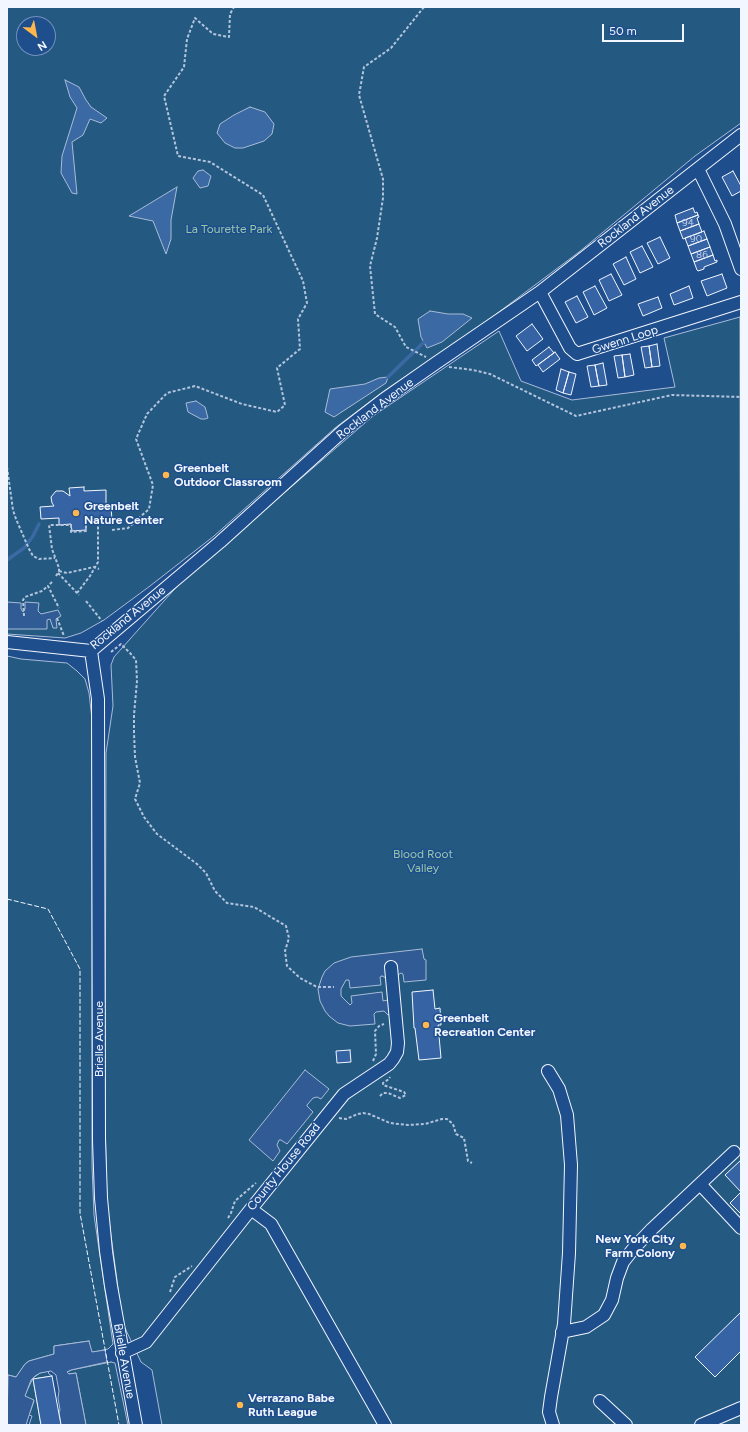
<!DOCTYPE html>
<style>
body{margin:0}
#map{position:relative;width:748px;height:1432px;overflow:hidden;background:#1f4e8c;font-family:Figtree,sans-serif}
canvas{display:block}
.frame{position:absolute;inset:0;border:8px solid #f2f6ff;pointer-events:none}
.north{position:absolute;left:16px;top:16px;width:40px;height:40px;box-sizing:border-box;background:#1f4e8c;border:1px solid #7391ba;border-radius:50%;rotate:148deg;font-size:11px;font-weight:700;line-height:16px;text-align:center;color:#f2f6ff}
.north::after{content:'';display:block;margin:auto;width:14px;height:18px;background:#ffb74d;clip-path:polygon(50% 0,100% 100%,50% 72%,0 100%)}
.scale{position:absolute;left:602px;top:24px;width:82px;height:18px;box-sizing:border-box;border:2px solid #f2f6ff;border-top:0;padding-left:5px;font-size:12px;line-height:14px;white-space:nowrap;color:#f2f6ff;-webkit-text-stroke:3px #1f4e8c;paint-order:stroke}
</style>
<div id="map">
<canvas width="748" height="1432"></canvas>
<div class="frame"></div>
<div class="north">N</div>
<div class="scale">50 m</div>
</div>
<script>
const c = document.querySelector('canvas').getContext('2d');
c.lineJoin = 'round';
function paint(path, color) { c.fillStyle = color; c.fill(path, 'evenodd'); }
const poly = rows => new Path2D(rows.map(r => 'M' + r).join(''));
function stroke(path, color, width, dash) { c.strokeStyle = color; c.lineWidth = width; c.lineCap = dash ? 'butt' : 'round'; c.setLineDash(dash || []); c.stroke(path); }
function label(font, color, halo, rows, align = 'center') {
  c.font = font + ' Figtree,sans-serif'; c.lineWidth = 3; c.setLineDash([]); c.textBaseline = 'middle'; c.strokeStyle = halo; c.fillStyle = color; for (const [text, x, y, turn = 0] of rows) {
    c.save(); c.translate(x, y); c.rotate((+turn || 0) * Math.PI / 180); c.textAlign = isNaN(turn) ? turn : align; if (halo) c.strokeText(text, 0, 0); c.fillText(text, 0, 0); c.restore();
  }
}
const green = poly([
 [7,7,741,7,741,123,695,156,579,252,479,327,384,391,335,428,214,536,150,586,104,620,81,633,65,638,7,634,7,7],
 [24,24,48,24,48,48,24,48,24,24],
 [740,317,741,1425,162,1425,152,1370,141,1362,124,1326,121,1311,107,1205,105,1114,106,753,113,706,111,665,114,657,180,583,373,416,499,331,521,381,572,400,675,387,664,338,740,317],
 [7,656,21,659,67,663,77,671,85,679,89,693,92,719,92,1166,94,1215,113,1344,108,1349,94,1352,91,1352,90,1350,89,1341,54,1346,54,1354,29,1361,25,1364,17,1376,16,1377,8,1375,7,1378,7,656],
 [111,1362,115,1363,128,1425,86,1425,76,1373,69,1374,67,1372,71,1370,111,1362],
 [48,1371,49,1374,52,1376,33,1379,41,1425,29,1425,32,1416,29,1415,34,1401,27,1398,25,1395,33,1378,40,1373,48,1371]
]);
paint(green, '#245a82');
stroke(green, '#a8bbd7', 1);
const parking = poly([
 [7,602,21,603,21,609,23,612,25,609,25,602,39,603,38,611,41,614,58,610,61,616,56,619,57,628,53,628,50,619,47,620,47,629,7,629,7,602],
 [422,949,424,959,426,960,426,980,404,982,403,974,401,973,398,975,401,1014,388,1015,384,1011,376,1012,374,1014,375,1024,350,1026,338,1023,329,1016,325,1011,320,1001,318,989,322,977,325,971,334,963,351,957,422,949],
 [382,976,388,979,388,1000,383,1001,382,992,351,996,352,1003,350,1005,341,996,341,989,346,980,349,980,350,988,381,985,380,977,382,976],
 [305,1070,329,1089,321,1099,317,1097,313,1098,307,1105,307,1106,313,1112,287,1144,281,1140,279,1140,277,1145,280,1151,273,1161,249,1140,305,1070],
 [89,1341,92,1352,105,1350,107,1362,71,1370,67,1372,69,1374,76,1373,86,1425,61,1425,59,1412,60,1410,58,1398,59,1391,56,1375,51,1371,40,1373,35,1376,31,1380,25,1396,34,1400,26,1425,7,1425,8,1375,16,1377,25,1364,29,1361,54,1354,54,1346,89,1341]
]);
paint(parking, '#305b95');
stroke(parking, '#a8bbd7', 1);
const water = poly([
 [65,80,79,87,86,100,91,107,107,118,101,123,90,119,83,135,72,142,77,194,72,193,61,173,62,156,77,108,70,97,65,80],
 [250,107,265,112,274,124,272,134,264,141,243,148,235,148,225,143,217,133,220,124,234,115,250,107],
 [203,170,211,176,208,186,200,188,193,178,198,171,203,170],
 [177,187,171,220,171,239,166,254,153,221,129,216,177,187],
 [430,311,448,314,463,314,472,318,442,342,427,348,421,337,418,319,430,311],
 [388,377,386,383,334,417,325,412,330,389,365,384,379,378,388,377],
 [196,401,205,407,208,418,205,419,201,419,188,412,186,403,196,401]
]);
paint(water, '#3b69a3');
stroke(water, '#a8bbd7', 1);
stroke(poly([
 [388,377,424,342],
 [7,560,24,548,33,536,39,524]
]), '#3b69a3', 3.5);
const building = poly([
 [733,171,741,186,741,191,732,196,722,177,733,171],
 [693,208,695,213,697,212,698,215,677,223,675,215,693,208],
 [698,215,699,217,697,218,699,224,680,231,677,223,698,215],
 [699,224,702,232,683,239,680,231,699,224],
 [704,231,707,239,688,246,685,238,704,231],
 [660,237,670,258,658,264,647,243,660,237],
 [707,239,710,247,691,254,688,246,707,239],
 [642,246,653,267,640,273,630,252,642,246],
 [710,247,713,255,694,262,691,254,710,247],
 [713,255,715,261,717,260,717,262,704,267,704,269,698,271,697,270,694,262,713,255],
 [626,257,636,279,624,285,613,264,626,257],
 [611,274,622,295,609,301,599,280,611,274],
 [722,274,727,288,707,296,701,281,722,274],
 [595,286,607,308,594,315,583,292,595,286],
 [689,286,693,298,674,305,670,294,689,286],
 [577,296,588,317,576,323,565,302,577,296],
 [658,297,662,308,643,316,638,304,658,297],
 [532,324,543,339,527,351,516,336,532,324],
 [657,344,660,366,652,367,649,346,657,344],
 [649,346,652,367,645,368,641,347,649,346],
 [549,347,554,353,536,366,532,360,549,347],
 [555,352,560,359,543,372,538,365,555,352],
 [630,354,634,375,625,377,622,355,630,354],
 [622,355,625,377,618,378,614,356,622,355],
 [603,363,607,385,599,386,595,365,603,363],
 [595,365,599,386,591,387,587,366,595,365],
 [561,369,569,372,563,393,556,390,561,369],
 [569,372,576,374,571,395,563,393,569,372],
 [84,487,84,491,106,490,106,505,102,506,102,508,111,507,112,520,86,520,86,530,72,531,71,524,59,525,59,518,41,519,40,507,54,506,52,503,51,497,56,491,63,491,70,496,69,488,84,487],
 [433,990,435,1009,440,1008,441,1025,438,1025,441,1058,419,1060,415,1028,414,1028,412,992,433,990],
 [350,1050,351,1062,337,1063,336,1051,350,1050],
 [741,1160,741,1192,725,1175,741,1160],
 [741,1192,741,1214,730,1203,741,1192],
 [741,1312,741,1351,715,1377,695,1357,741,1312],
 [52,1376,61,1425,41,1425,33,1379,52,1376]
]);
paint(building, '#3563a3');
stroke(building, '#f2f6ff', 1);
const minor = poly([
 [698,169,725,224,741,269],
 [540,292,570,348,577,354,741,302],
 [7,642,91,651,220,542,344,430,383,400,436,363,540,292,741,135],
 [91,651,98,699,99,1140,101,1198,106,1251,111,1286,136,1425],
 [548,1071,559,1089,567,1115,571,1165,569,1253,564,1324,551,1397,549,1412,553,1425],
 [700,1184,741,1228],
 [251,1209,271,1224,385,1425],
 [562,1332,586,1327,604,1315,612,1300,617,1278,623,1262,634,1248,652,1229,734,1152],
 [122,1353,146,1342,251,1209,344,1094,389,1064,393,1059,397,1052,398,1043,391,967],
 [600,1401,626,1425],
 [701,1425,741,1408]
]);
stroke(minor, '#f2f6ff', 14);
stroke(poly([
 [424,7,391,48,364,67,359,95,383,179,383,198,377,238,370,266,375,314,395,327,406,347,426,357],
 [449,367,473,370,490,374,576,416,672,395,741,397],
 [7,467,13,510,16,519,29,549,33,556,39,559,55,558],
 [112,530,128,528,149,509,153,485,136,439,147,414,167,393,195,386,242,404,277,412,285,405,277,368,300,349,298,319,307,303,303,281,263,195,210,162,178,156,164,96,184,67,187,39,195,18,213,34,229,37,230,14,234,7],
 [59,571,67,573,94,567,99,569],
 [58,573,79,595],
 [56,576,59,571,59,568,52,549,49,525,71,525,71,532,86,531,86,522,102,521],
 [52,582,48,586,59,608],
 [77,593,90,576,98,562,98,521],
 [86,601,102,621],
 [24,616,23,600,25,597,42,591,48,586],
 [57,618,64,636],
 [111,652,121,644,130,653,136,660,137,681,134,715,134,733,135,757,140,783,135,799,144,817,157,834,197,864,206,873,215,891,227,903,254,907,286,926,289,938,285,951,287,966,300,978,317,987,334,987],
 [373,1061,376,1054,375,1031,379,1026,384,1024],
 [380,1096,383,1093,388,1093,400,1098,406,1095,404,1092,383,1085,383,1083,389,1079,390,1077],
 [339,1118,346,1119,358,1114,363,1113,369,1114,390,1123,408,1125,425,1124,442,1119,447,1119,453,1124,456,1134,464,1138,468,1161,472,1163],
 [228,1218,231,1213,235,1201,256,1183],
 [170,1292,175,1277,192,1266]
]), '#b3c4dc', 2, [3, 2]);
stroke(minor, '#1f4e8c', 12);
stroke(poly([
 [7,899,48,909,80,969,80,1213,119,1425]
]), '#f2f6ff', 1, [5, 2]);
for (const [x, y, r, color] of [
 [166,475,4,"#ffb74d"],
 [76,513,4,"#ffb74d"],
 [426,1025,4,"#ffb74d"],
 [683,1246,4,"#ffb74d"],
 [240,1405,4,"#ffb74d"]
]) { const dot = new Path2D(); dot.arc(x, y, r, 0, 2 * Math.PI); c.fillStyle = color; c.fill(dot); stroke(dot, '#1f4e8c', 1.5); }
label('10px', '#c3d1e8', null, [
 ["94",688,223],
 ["90",696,239],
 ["86",702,255]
]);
label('12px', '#f2f6ff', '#1f4e8c', [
 ["Rockland Avenue",636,217,-38],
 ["Gwenn Loop",625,340,-18],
 ["Rockland Avenue",375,409,-37],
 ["Rockland Avenue",128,618,-39],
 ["Brielle Avenue",99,1039,-90],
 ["County House Road",284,1167,-51],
 ["Brielle Avenue",124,1361,80]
]);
label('12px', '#97c8a6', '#1f4e8c', [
 ["La Tourette Park",229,229],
 ["Blood Root",423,854],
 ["Valley",423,868]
]);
label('bold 12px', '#f2f6ff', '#1f4e8c', [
 ["Greenbelt",174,468],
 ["Outdoor Classroom",174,482],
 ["Greenbelt",84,506],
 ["Nature Center",84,520],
 ["Greenbelt",434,1018],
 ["Recreation Center",434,1032],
 ["New York City",675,1239,"right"],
 ["Farm Colony",675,1253,"right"],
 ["Verrazano Babe",248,1398],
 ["Ruth League",248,1412]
], 'left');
</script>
